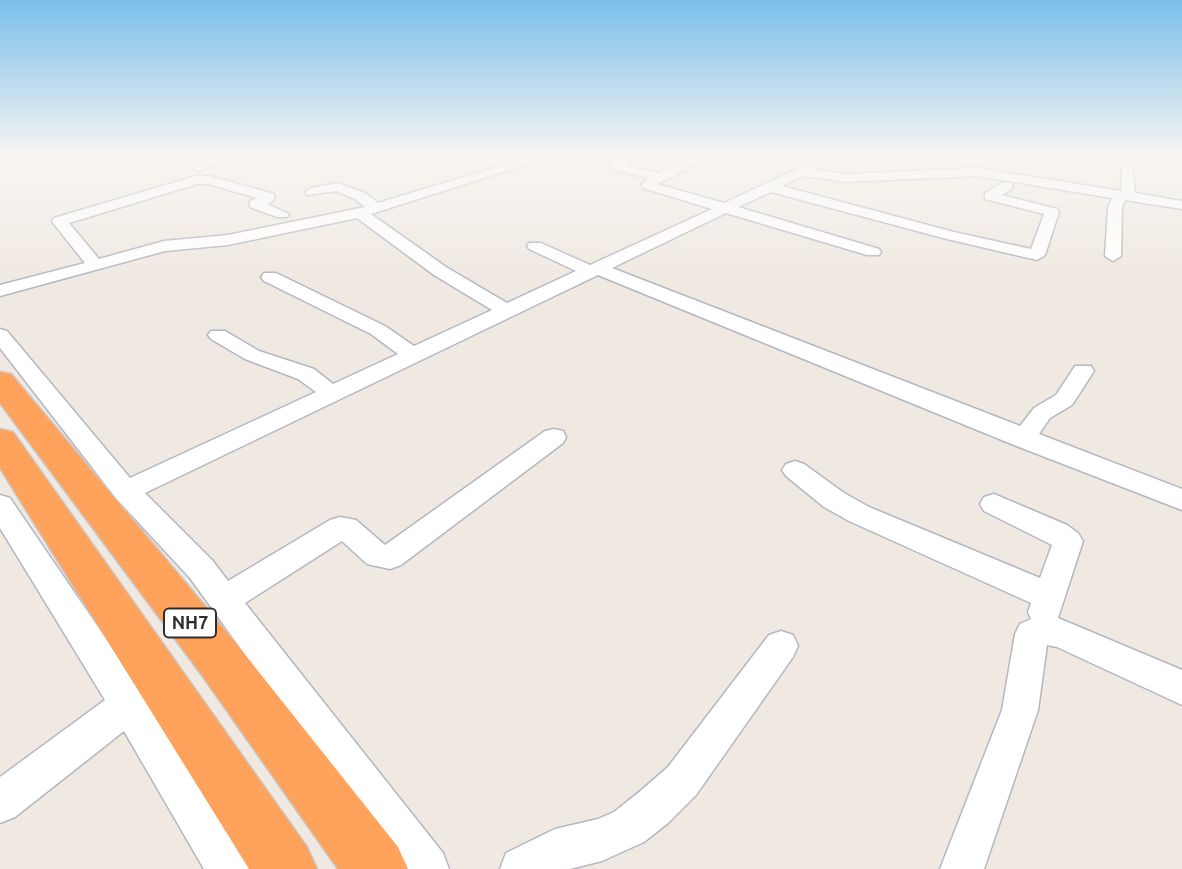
<!DOCTYPE html>
<style>
body{margin:0}
canvas{display:block;background:#efe9e1}
</style>
<canvas width="1182" height="869"></canvas>
<script>
const c = document.querySelector('canvas').getContext('2d');
c.lineJoin = 'round';
const poly = rows => new Path2D(rows.map(r => 'M' + r).join(''));
function stroke(path, color, width, dash) { c.strokeStyle = color; c.lineWidth = width; c.lineCap = dash ? 'butt' : 'round'; c.setLineDash(dash || []); c.stroke(path); }
function paint(path, color) { c.fillStyle = color; c.fill(path, 'evenodd'); }
function label(font, color, halo, rows, align = 'center') {
  c.font = font + ' Ubuntu,sans-serif'; c.lineWidth = 7; c.setLineDash([]); c.textBaseline = 'middle'; c.strokeStyle = halo; c.fillStyle = color; for (const [text, x, y, turn = 0] of rows) {
    c.save(); c.translate(x, y); c.rotate((+turn || 0) * Math.PI / 180); c.textAlign = isNaN(turn) ? turn : align; if (halo) c.strokeText(text, 0, 0); c.fillText(text, 0, 0); c.restore();
  }
}
const minor = poly([
 [161,157,144,165,138,161,143,157,161,157],
 [217,157,236,157,198,171,192,167,217,157],
 [530,157,550,157,371,214,446,267,507,303,576,271,529,249,527,246,529,243,541,243,590,265,712,209,643,188,641,185,648,178,611,169,611,163,623,157,639,157,626,165,658,173,694,157,711,157,657,184,724,203,823,157,839,157,815,170,846,174,978,168,1121,191,1122,167,1124,164,1132,164,1135,193,1182,201,1182,209,1125,200,1122,208,1121,256,1113,261,1105,256,1108,208,1112,198,978,176,846,182,803,176,782,186,954,232,1031,249,1044,214,985,199,985,193,1002,183,1012,183,1012,189,1002,195,1057,209,1059,212,1045,255,1037,260,947,239,771,192,738,207,879,249,881,252,879,255,867,255,726,213,612,268,1020,426,1034,408,1056,395,1075,366,1091,366,1094,371,1072,405,1050,418,1039,434,1182,489,1182,510,1014,445,598,275,145,493,212,560,228,581,330,520,340,517,356,520,385,545,545,431,554,429,563,431,566,437,563,443,401,565,390,569,367,564,342,541,245,603,443,853,449,869,400,869,190,578,116,498,0,348,0,329,7,331,130,478,316,392,298,379,245,359,211,339,208,335,211,331,225,331,259,351,314,369,333,384,398,354,371,334,264,281,261,277,264,273,276,273,385,326,414,346,492,310,434,275,357,218,228,245,165,251,0,296,0,285,85,263,54,224,52,221,54,218,196,176,209,176,274,194,274,200,267,204,289,214,287,217,277,217,250,207,250,201,257,198,208,184,197,184,69,223,99,259,164,241,228,235,365,207,355,199,336,191,307,195,305,192,312,188,337,183,365,193,378,203,530,157],
 [795,461,804,464,844,493,869,507,1040,578,1052,545,984,511,980,504,984,497,994,494,1067,525,1078,533,1083,541,1058,618,1182,670,1182,705,1057,647,1047,645,1038,710,984,869,940,869,1002,710,1015,634,1020,624,1031,619,1028,612,1031,603,849,521,824,507,786,476,782,470,786,464,795,461],
 [0,495,10,498,142,692,245,853,251,869,204,869,124,731,15,817,0,823,0,777,105,700,0,528,0,495],
 [781,631,793,635,798,646,793,657,696,795,668,823,644,842,602,861,570,869,500,869,506,853,555,829,598,819,614,812,638,793,668,767,769,635,781,631]
]);
const highway = poly([
 [0,372,11,374,235,642,398,847,408,869,338,869,201,674,0,403,0,372],
 [0,429,13,432,307,847,317,869,249,869,0,468,0,429]
]);
stroke(minor, '#b4b7c1', 3);
stroke(highway, '#c9c9c9', 3);
paint(minor, '#fff');
paint(highway, '#ffa35c');
const sky = c.createLinearGradient(0, 0, 0, 279);
sky.addColorStop(0, '#7abfeb');
sky.addColorStop(0.56, '#f8f5f2');
sky.addColorStop(1, '#f8f5f200');
c.fillStyle = sky;
c.fillRect(0, 0, 1182, 279);
for (const [x, y, w] of [
 [190,623,52]
]) { const box = new Path2D(); box.roundRect(x - w / 2, y - 14.5, w, 29, 5); c.fillStyle = '#fff'; c.fill(box); stroke(box, '#2e2e2e', 2); }
label('bold 18px', '#2e2e2e', null, [
 ["NH7",190,623]
]);
</script>
